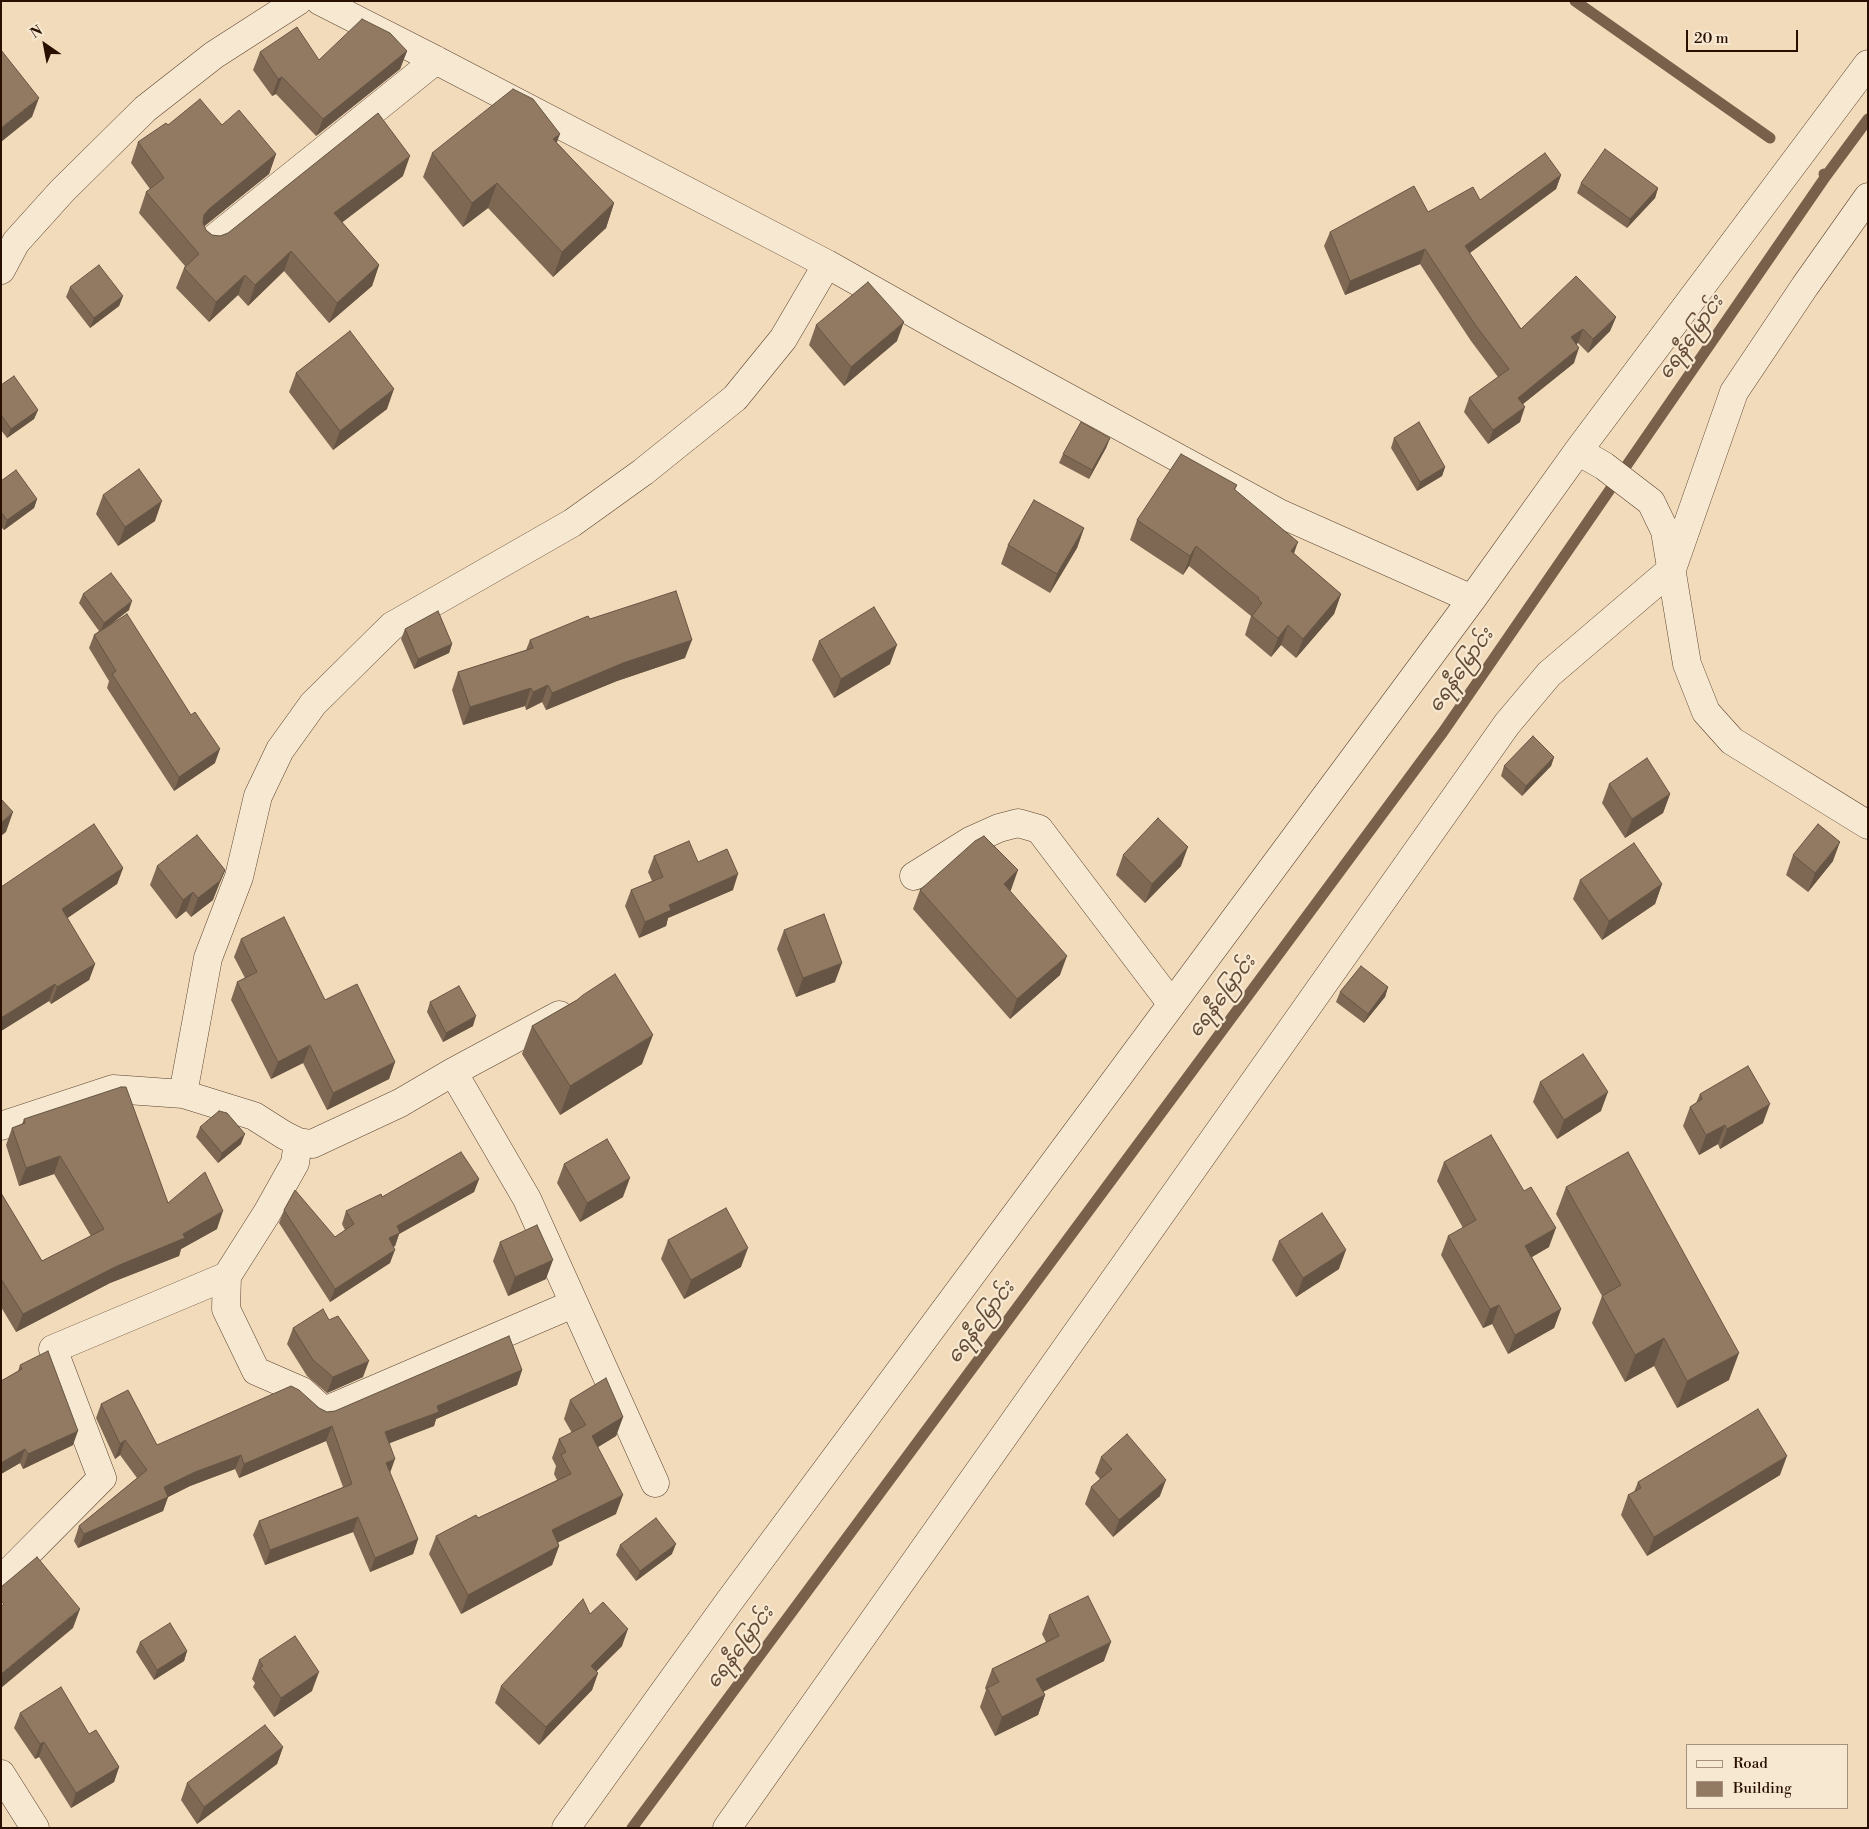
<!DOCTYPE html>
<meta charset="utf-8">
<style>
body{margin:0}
#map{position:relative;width:1869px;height:1829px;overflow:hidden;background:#f2dbba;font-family:"Libre Bodoni",serif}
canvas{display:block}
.frame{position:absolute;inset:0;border:2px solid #290f00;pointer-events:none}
.legend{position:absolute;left:1686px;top:1744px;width:162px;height:65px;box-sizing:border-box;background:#f7e8d2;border:1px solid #a5917e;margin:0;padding:6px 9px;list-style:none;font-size:15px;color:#290f00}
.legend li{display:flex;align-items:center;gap:10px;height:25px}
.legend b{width:25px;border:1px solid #a5917e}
.north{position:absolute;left:20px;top:20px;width:50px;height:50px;-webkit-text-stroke:4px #f7e8d2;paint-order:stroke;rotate:327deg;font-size:14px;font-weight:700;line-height:20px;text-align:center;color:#290f00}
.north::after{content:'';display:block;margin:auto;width:18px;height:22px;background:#290f00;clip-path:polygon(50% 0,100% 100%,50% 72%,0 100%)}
.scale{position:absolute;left:1686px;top:30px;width:112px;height:22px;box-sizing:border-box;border:2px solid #290f00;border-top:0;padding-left:6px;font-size:15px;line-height:18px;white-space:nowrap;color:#290f00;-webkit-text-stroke:4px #f7e8d2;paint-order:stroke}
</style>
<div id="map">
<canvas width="1869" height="1829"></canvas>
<div class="frame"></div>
<ul class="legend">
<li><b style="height:6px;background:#f7e8d2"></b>Road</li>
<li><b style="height:14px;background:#927961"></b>Building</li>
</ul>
<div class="north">N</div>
<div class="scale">20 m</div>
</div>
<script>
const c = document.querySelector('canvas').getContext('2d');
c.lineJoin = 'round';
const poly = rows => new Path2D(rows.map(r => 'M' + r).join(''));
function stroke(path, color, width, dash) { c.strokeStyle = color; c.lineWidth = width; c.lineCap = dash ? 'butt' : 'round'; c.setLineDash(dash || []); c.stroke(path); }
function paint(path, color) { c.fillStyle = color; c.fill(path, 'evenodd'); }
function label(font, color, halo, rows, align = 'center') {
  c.font = font + ' "Libre Bodoni","Noto Sans Myanmar",serif'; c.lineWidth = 4.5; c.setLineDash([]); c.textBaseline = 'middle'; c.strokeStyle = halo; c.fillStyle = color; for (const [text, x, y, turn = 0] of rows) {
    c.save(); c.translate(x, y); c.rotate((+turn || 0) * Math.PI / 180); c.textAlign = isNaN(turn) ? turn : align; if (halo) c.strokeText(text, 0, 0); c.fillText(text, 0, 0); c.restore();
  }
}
stroke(poly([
 [1575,1,1770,138],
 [1826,176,1868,119],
 [632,1828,1443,732,1826,176,1824,174]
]), '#79604a', 11);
const minor = poly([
 [320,1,428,56,827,264,951,334,1279,513,1472,599],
 [211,241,436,60],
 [1,270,16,242,62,191,145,109,214,55,298,1],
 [1578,451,1604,466,1651,502,1665,531,1687,664,1706,712,1732,741,1868,825],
 [914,876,970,841,999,828,1018,823,1039,829,1171,1003],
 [453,1072,527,1199,655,1483],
 [183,1094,208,958,239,877,258,796,280,750,313,704,392,626,572,523,643,472,735,398,783,339,827,264],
 [1,1126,113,1089,183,1094,254,1116,284,1135,298,1142,312,1144,400,1103,453,1072,559,1015],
 [298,1142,295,1163,267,1213,227,1276,226,1309,256,1371,302,1391,324,1411,573,1304],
 [1,1580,102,1478,53,1349,227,1276],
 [1,1774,35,1828],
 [566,1828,728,1603,1472,599,1578,451,1868,64],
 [727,1828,1507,724,1549,674,1672,569,1734,392,1805,286,1868,197]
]);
stroke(minor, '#5b422e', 29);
stroke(minor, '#f7e8d2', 28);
paint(poly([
 [407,51,400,69,316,136,276,94,272,96,253,70,260,52,319,60],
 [168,125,222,125,276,154,269,174,204,226,206,230,212,235,220,236,403,176,342,222,379,265,372,286,329,323,284,271,248,306,238,295,209,322,176,288,184,268,185,266,139,213,146,192,150,189,131,163,138,142],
 [557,143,614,203,606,228,553,277,488,208,463,227,423,177,432,153],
 [1561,175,1556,189,1470,253,1521,329,1616,317,1610,331,1588,353,1578,343,1576,344,1574,363,1523,404,1520,422,1488,444,1464,412,1469,398,1498,377,1471,341,1420,264,1345,295,1324,246,1330,232,1428,212,1480,200],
 [1581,183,1658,188,1655,198,1627,228,1577,193],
 [70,287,123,296,119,306,90,328,66,297],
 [816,325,897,341,844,386,809,345],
 [296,373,387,409,333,450,289,392],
 [1,385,38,410,34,419,7,438,1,430],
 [1110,438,1106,448,1089,479,1059,463,1063,454],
 [1394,438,1445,467,1442,476,1417,491,1391,448],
 [1,481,37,499,34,508,4,530,1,527],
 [1237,485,1235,490,1294,554,1341,594,1334,614,1296,658,1281,645,1271,657,1245,635,1251,616,1189,566,1183,575,1130,540,1137,520],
 [103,495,155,521,118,546,96,514],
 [1084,528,1077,548,1050,593,1001,564,1008,545],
 [83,594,129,610,110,625,215,763,174,791,107,688,109,681,89,648,94,635,99,631,79,603],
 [590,619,685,658,617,681,546,710,542,702,526,710,525,706,463,725,452,690,458,672,526,650,530,640],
 [405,629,452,644,449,653,414,669,401,639],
 [819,641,890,664,834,698,812,660],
 [1554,757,1551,766,1522,796,1501,776,1504,766],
 [1609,784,1670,794,1663,813,1625,838,1602,803],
 [1123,855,1181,866,1145,903,1116,875],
 [1793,855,1833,861,1808,892,1786,875],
 [654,856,698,862,733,890,668,918,666,926,639,938,625,906,631,890,652,881,648,872],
 [157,866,213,900,191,917,186,911,176,919,150,885],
 [123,868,117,884,67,918,95,964,89,980,51,1004,49,1001,1,1031,1,887],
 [1580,880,1662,884,1655,904,1602,940,1573,899],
 [920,890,1011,890,1010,891,1060,975,1010,1019,913,909],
 [784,930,835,982,796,997,777,949],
 [241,939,325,1000,395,1062,389,1079,327,1110,303,1063,271,1079,231,1000,237,982,245,978,234,957],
 [1388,987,1385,997,1364,1023,1336,1002,1340,992],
 [577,1000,642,1064,560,1115,522,1054,532,1026],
 [430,1002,473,1026,443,1042,427,1012],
 [1540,1082,1601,1111,1557,1139,1533,1102],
 [1700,1094,1763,1123,1720,1149,1718,1144,1699,1155,1683,1126,1690,1107,1696,1103],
 [24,1119,168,1203,217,1229,181,1249,179,1256,110,1283,16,1332,1,1307,1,1193,42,1261,91,1236,54,1174,19,1186,6,1145,12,1128,22,1124],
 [200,1127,241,1144,218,1163,196,1137],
 [1444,1162,1549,1247,1532,1257,1561,1309,1554,1328,1508,1354,1492,1324,1483,1328,1441,1255,1448,1236,1463,1228,1437,1181],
 [564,1164,623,1197,580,1222,557,1183],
 [479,1179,474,1192,399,1234,395,1246,393,1247,390,1263,330,1302,279,1223,284,1210,335,1237,345,1230,342,1224,346,1211,382,1197],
 [1566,1187,1729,1380,1677,1408,1654,1366,1625,1382,1592,1323,1602,1296,1556,1214],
 [668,1240,741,1267,684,1299,661,1259],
 [1279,1241,1339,1269,1296,1297,1272,1260],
 [500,1242,546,1279,508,1296,493,1261],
 [329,1320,363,1377,327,1393,307,1376,287,1344,293,1328],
 [20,1365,73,1445,23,1469,20,1463,1,1474,1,1381,18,1371],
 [522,1370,517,1385,436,1419,434,1426,389,1443,390,1473,418,1539,413,1554,370,1572,353,1532,265,1565,253,1535,259,1521,343,1487,326,1441,239,1478,235,1469,190,1486,168,1497,163,1511,78,1548,74,1541,79,1526,137,1478,120,1455,115,1459,96,1418,101,1404,157,1445,319,1408,327,1412,335,1411],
 [570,1400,623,1417,616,1436,598,1447,616,1514,558,1542,559,1546,552,1565,461,1614,429,1554,436,1536,478,1518,557,1480,554,1474,556,1466,552,1458,559,1439,572,1433,564,1419],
 [1101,1457,1160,1496,1113,1537,1085,1504,1091,1487,1100,1479,1095,1473],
 [1780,1475,1647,1556,1621,1515,1628,1495,1634,1492,1638,1482],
 [620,1545,672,1554,636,1581,616,1555],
 [590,1614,622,1646,596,1671,598,1673,592,1690,539,1745,495,1703,501,1686],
 [1049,1615,1104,1661,1043,1692,1045,1695,1038,1715,995,1736,980,1707,986,1690,985,1688,992,1669,1046,1642,1042,1634],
 [140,1642,187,1651,184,1661,154,1680,136,1652],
 [259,1660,312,1691,274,1717,253,1687,255,1683,252,1679],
 [20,1713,89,1734,119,1767,114,1782,71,1808,39,1757,35,1759,14,1728],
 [283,1747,277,1764,197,1824,181,1800,187,1783]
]), '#7e6853');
paint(poly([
 [407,51,400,69,316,136,323,119],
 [282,77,276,94,272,96,278,79],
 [39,98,32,117,1,142,1,128],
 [560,134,551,158,553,139],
 [276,154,269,174,201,229,204,215,209,209],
 [410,156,403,176,327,234,334,213],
 [1561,175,1556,189,1460,260,1465,246],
 [497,183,488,208,463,227,472,203],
 [1658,188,1655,198,1627,228,1630,219],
 [614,203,606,228,553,277,562,252],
 [1425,249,1420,264,1345,295,1350,281],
 [291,251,284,271,248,306,255,285],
 [379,265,372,286,329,323,337,303],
 [245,275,238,295,209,322,216,302],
 [123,296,119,306,90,328,94,318],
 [1616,317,1610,331,1588,353,1593,339],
 [904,322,897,341,844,386,851,367],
 [1583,329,1578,343,1565,351,1571,337],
 [1579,348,1574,363,1513,412,1518,398],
 [394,389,387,409,333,450,340,431],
 [1525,407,1520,422,1488,444,1493,430],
 [38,410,34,419,7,438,11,429],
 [1110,438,1106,448,1089,479,1092,470],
 [1445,467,1442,476,1417,491,1420,482],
 [37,499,34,508,4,530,7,520],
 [162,501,155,521,118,546,125,527],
 [1084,528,1077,548,1050,593,1057,574],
 [1298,542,1291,562,1291,551],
 [1196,546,1189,566,1183,575,1190,556],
 [1341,594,1334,614,1296,658,1303,639],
 [132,601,129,610,100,632,104,623],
 [1288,625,1281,645,1271,657,1278,638],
 [692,640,685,658,617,681,546,710,552,693,623,663],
 [452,644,449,653,414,669,418,659],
 [897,645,890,664,834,698,841,679],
 [548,685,542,702,526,710,533,692],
 [531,688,525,706,463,725,470,707],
 [220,749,215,763,174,791,179,777],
 [1554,757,1551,766,1522,796,1526,786],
 [1670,794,1663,813,1625,838,1632,819],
 [13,812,6,832,1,836,1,823],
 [1840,842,1833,861,1808,892,1815,873],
 [1188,847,1181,866,1145,903,1152,884],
 [123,868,117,884,56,926,62,909],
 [225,870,213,900,191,917,198,898],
 [1018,870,1011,890,997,903,1004,884],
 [738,874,733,890,668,918,666,926,639,938,645,922,669,905],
 [1662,884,1655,904,1602,940,1609,921],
 [193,892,186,911,176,919,183,900],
 [1067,956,1060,975,1010,1019,1017,999],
 [842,963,835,982,796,997,803,978],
 [95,964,89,980,51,1004,57,987],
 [55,984,49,1001,1,1031,1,1018],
 [1388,987,1385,997,1364,1023,1368,1014],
 [476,1016,473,1026,443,1042,446,1033],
 [653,1035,642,1064,560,1115,570,1086],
 [310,1045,303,1063,271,1079,278,1062],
 [395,1062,389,1079,327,1110,333,1093],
 [1608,1092,1601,1111,1557,1139,1564,1120],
 [1770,1104,1763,1123,1720,1149,1727,1129],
 [1725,1125,1718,1144,1699,1155,1706,1135],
 [245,1134,241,1144,218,1163,222,1153],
 [60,1156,54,1174,19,1186,26,1168],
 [630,1178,623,1197,580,1222,587,1203],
 [479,1179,474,1192,399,1234,395,1246,385,1251,389,1238,397,1226],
 [223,1211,217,1229,181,1249,179,1256,110,1283,16,1332,23,1314,117,1266,183,1234],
 [1556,1228,1549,1247,1518,1265,1525,1246],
 [748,1248,741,1267,684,1299,691,1280],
 [395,1250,390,1263,330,1302,335,1289],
 [1346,1250,1339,1269,1296,1297,1303,1278],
 [553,1260,546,1279,508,1296,515,1277],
 [1499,1305,1492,1324,1483,1328,1490,1309],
 [1561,1309,1554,1328,1508,1354,1515,1335],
 [1664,1338,1654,1366,1625,1382,1635,1355],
 [1739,1353,1729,1380,1677,1408,1687,1381],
 [369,1361,363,1377,327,1393,333,1377],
 [522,1370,517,1385,436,1419,434,1426,380,1447,385,1432,437,1406],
 [623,1417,616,1436,585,1455,592,1436],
 [332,1426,326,1441,239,1478,244,1464],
 [78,1431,73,1445,23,1469,28,1454],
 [125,1440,120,1455,115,1459,120,1444],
 [25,1449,20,1463,1,1474,1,1463],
 [241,1455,235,1469,190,1486,168,1497,163,1511,78,1548,84,1534,164,1487,195,1472],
 [1787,1456,1780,1475,1647,1556,1654,1537],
 [395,1459,390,1473,386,1463],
 [1166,1480,1160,1496,1113,1537,1119,1520],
 [623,1495,616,1514,545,1549,552,1530],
 [358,1517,353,1532,265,1565,270,1550],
 [418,1539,413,1554,370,1572,375,1558],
 [676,1544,672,1554,636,1581,640,1571],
 [559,1546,552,1565,461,1614,468,1595],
 [80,1609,73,1628,1,1688,1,1674],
 [628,1629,622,1646,585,1683,591,1666],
 [1111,1642,1104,1661,1030,1698,1036,1679],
 [187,1651,184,1661,154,1680,157,1670],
 [319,1672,312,1691,274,1717,281,1698],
 [598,1673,592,1690,539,1745,546,1727],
 [1045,1695,1038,1715,995,1736,1002,1717],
 [44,1742,39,1757,35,1759,40,1744],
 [283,1747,277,1764,197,1824,204,1807],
 [119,1767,114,1782,71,1808,76,1793]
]), '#654');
const building = poly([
 [362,19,390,33,407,51,323,119,282,77,278,79,260,52,297,27,319,60,362,19],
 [1,50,39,98,1,128,1,50],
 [513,89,533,99,560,134,553,139,614,203,562,252,497,183,472,203,432,153,513,89],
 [200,99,222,125,239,110,276,154,209,209,204,215,203,223,206,230,212,235,220,236,228,233,378,113,410,156,334,213,379,265,337,303,291,251,255,285,245,275,216,302,184,268,199,254,146,192,164,178,138,142,166,123,168,125,200,99],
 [1605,149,1658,188,1630,219,1581,183,1605,149],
 [1545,153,1561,175,1465,246,1521,329,1576,276,1616,317,1593,339,1583,329,1571,337,1579,348,1518,398,1525,407,1493,430,1469,398,1509,369,1476,326,1425,249,1350,281,1330,232,1414,186,1428,212,1473,187,1480,200,1545,153],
 [99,265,123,296,94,318,70,287,99,265],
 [868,282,904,322,851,367,816,325,868,282],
 [350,331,394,389,340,431,296,373,350,331],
 [14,376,38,410,11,429,1,415,1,385,14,376],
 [1081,422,1110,438,1092,470,1063,454,1081,422],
 [1419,422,1445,467,1420,482,1394,438,1419,422],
 [1181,454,1237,485,1234,489,1298,542,1291,551,1341,594,1303,639,1288,625,1278,638,1252,616,1262,603,1258,599,1259,598,1196,546,1190,556,1137,520,1181,454],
 [139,469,162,501,125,527,103,495,139,469],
 [16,470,37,499,7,520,1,512,1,481,16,470],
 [1034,500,1084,528,1057,574,1008,545,1034,500],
 [111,573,132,601,104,623,83,594,111,573],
 [676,591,692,640,623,663,552,693,548,685,533,692,531,688,470,707,458,672,533,648,530,640,588,616,590,619,676,591],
 [874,607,897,645,841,679,819,641,874,607],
 [438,611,452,644,418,659,405,629,438,611],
 [127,614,191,715,195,712,220,749,179,777,112,674,116,671,94,635,127,614],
 [1533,736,1554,757,1526,786,1504,766,1533,736],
 [1647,758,1670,794,1632,819,1609,784,1647,758],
 [1,799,13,812,1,823,1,799],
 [1158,818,1188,847,1152,884,1123,855,1158,818],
 [94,824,123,868,62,909,95,964,57,987,55,984,1,1018,1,887,94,824],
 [1818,824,1840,842,1815,873,1793,855,1818,824],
 [197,835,225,870,220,881,198,898,193,892,183,900,157,866,197,835],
 [984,836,1018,870,1004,884,1067,956,1017,999,920,890,975,841,984,836],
 [689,841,698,862,727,849,738,874,669,905,671,910,645,922,631,890,663,877,654,856,689,841],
 [1634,843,1662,884,1609,921,1580,880,1634,843],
 [824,914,842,963,803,978,784,930,824,914],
 [284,917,325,1000,357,984,395,1062,333,1093,310,1045,278,1062,237,982,257,972,241,939,284,917],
 [1361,966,1388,987,1368,1014,1340,992,1361,966],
 [615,974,653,1035,570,1086,532,1026,577,1000,583,995,615,974],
 [459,986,476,1016,446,1033,430,1002,459,986],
 [1583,1054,1608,1092,1564,1120,1540,1082,1583,1054],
 [1748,1066,1770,1104,1727,1129,1725,1125,1706,1135,1690,1107,1702,1099,1700,1094,1748,1066],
 [121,1087,126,1087,168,1203,205,1172,223,1211,183,1234,185,1238,117,1266,23,1314,1,1279,1,1193,42,1261,104,1229,60,1156,26,1168,12,1128,25,1123,24,1119,121,1087],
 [219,1111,227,1113,245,1134,222,1153,200,1127,219,1111],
 [1491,1135,1524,1191,1531,1187,1556,1228,1525,1246,1561,1309,1515,1335,1499,1305,1490,1309,1448,1236,1476,1220,1444,1162,1491,1135],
 [607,1139,630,1178,587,1203,564,1164,607,1139],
 [461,1152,479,1179,397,1226,400,1233,389,1238,395,1250,335,1289,284,1210,295,1190,335,1237,354,1224,346,1211,381,1194,382,1197,461,1152],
 [1628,1152,1739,1353,1687,1381,1664,1338,1635,1355,1602,1296,1621,1285,1566,1187,1628,1152],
 [726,1208,748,1248,691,1280,668,1240,726,1208],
 [1322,1213,1346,1250,1303,1278,1279,1241,1322,1213],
 [537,1225,553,1260,515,1277,500,1242,537,1225],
 [323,1309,329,1320,338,1316,369,1361,333,1377,313,1360,293,1328,323,1309],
 [509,1336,522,1370,437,1406,439,1412,385,1432,395,1459,386,1463,418,1539,375,1558,358,1517,270,1550,259,1521,352,1484,332,1426,244,1464,241,1455,195,1472,164,1487,168,1497,84,1534,79,1526,147,1470,125,1440,120,1444,101,1404,128,1390,157,1445,291,1386,299,1390,319,1408,327,1412,335,1411,509,1336],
 [48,1351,78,1431,28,1454,25,1449,1,1463,1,1381,22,1369,20,1365,48,1351],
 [606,1378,623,1417,592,1436,623,1495,552,1530,559,1546,468,1595,436,1536,476,1515,478,1518,571,1474,561,1455,566,1452,559,1439,586,1425,570,1400,606,1378],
 [1758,1409,1787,1456,1654,1537,1628,1495,1641,1488,1638,1482,1758,1409],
 [1127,1434,1166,1480,1119,1520,1091,1487,1112,1469,1101,1457,1127,1434],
 [656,1518,676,1544,640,1571,620,1545,656,1518],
 [37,1557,80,1609,1,1674,1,1606,4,1604,1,1601,1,1587,37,1557],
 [1088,1596,1111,1642,1036,1679,1045,1695,1002,1717,987,1688,999,1682,992,1669,1059,1636,1049,1615,1088,1596],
 [583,1599,590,1614,603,1602,628,1629,591,1666,598,1673,546,1727,501,1686,583,1599],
 [170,1623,187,1651,157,1670,140,1642,170,1623],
 [295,1636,319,1672,281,1698,260,1668,263,1666,259,1660,295,1636],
 [61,1687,89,1734,96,1730,119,1767,76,1793,44,1742,40,1744,20,1713,61,1687],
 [265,1725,283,1747,204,1807,187,1783,265,1725]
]);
paint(building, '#927961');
stroke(building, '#654', 1);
label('italic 20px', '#654c37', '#f7e8d2', [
 ["ရေနီမြောင်း",1692,338,-55],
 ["ရေနီမြောင်း",1462,671,-55],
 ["ရေနီမြောင်း",1223,997,-53],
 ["ရေနီမြောင်း",982,1323,-53],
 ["ရေနီမြောင်း",741,1648,-53]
]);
</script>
